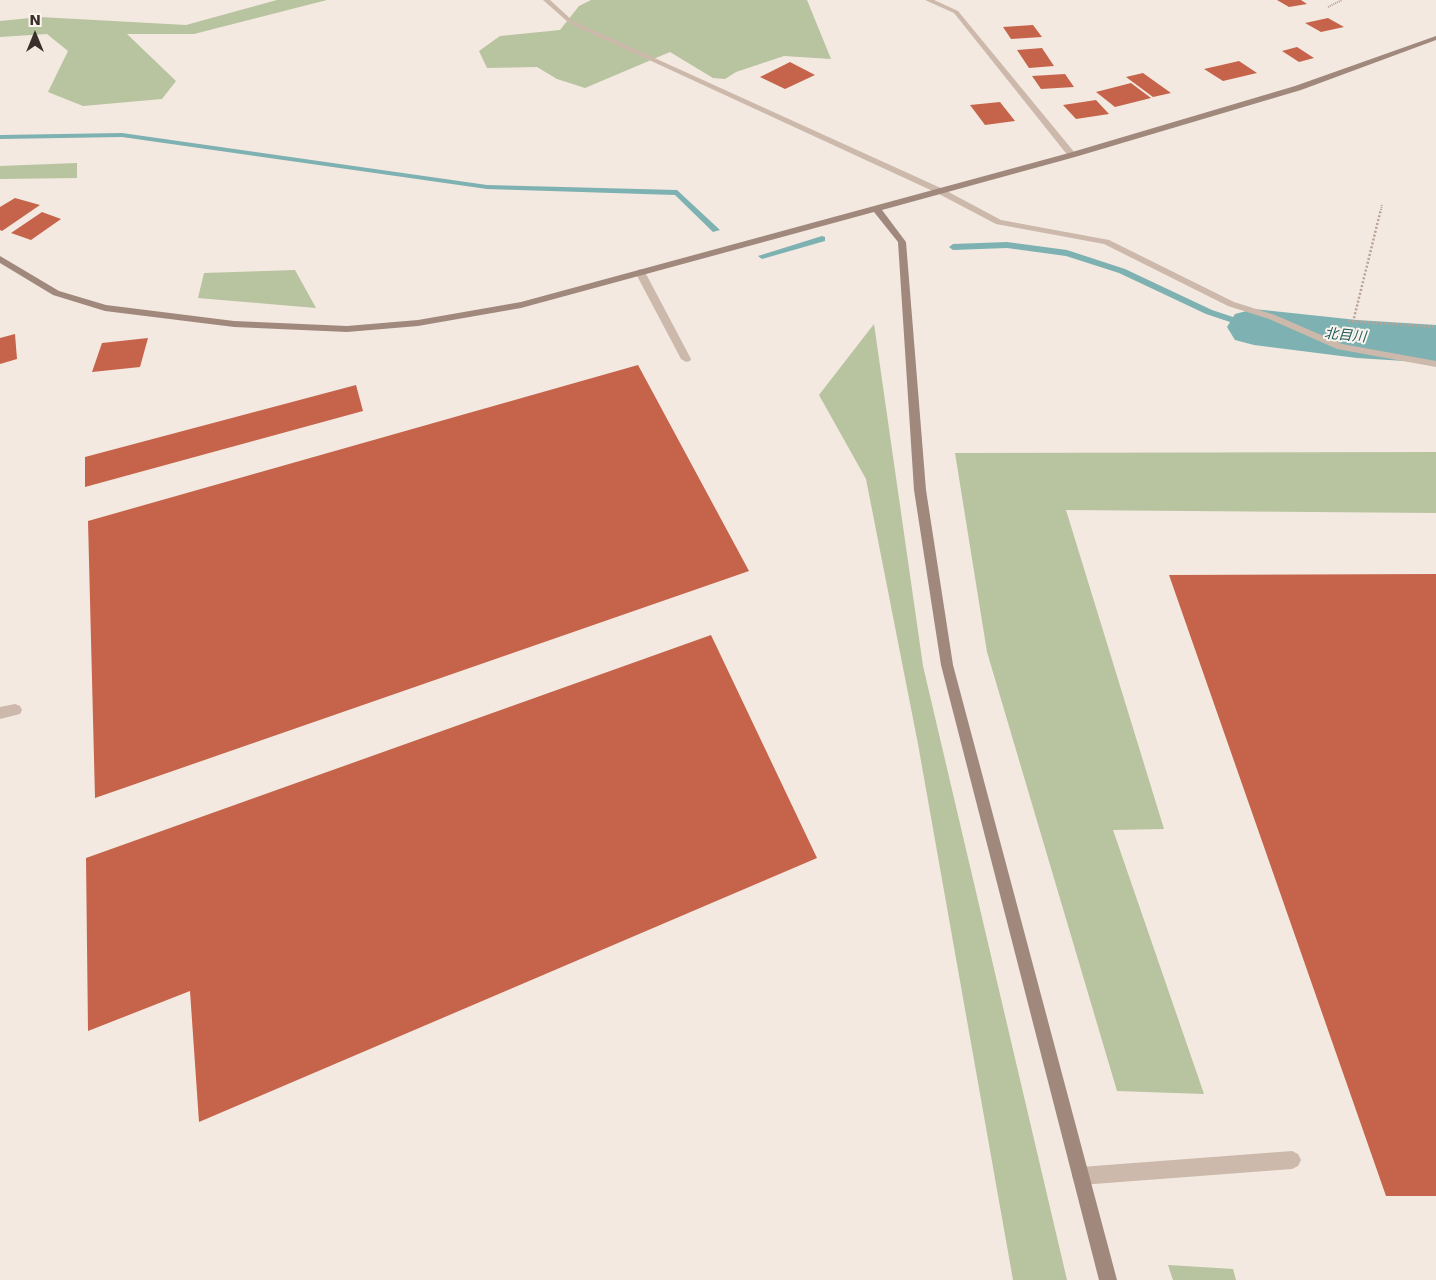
<!DOCTYPE html>
<meta charset="utf-8">
<style>
body{margin:0}
#map{position:relative;width:1436px;height:1280px;overflow:hidden;background:#f3e9e0;font-family:"DejaVu Sans",sans-serif}
canvas{display:block}
.north{position:absolute;left:10px;top:10px;width:50px;height:50px;-webkit-text-stroke:4px #faf4ed;paint-order:stroke;rotate:0deg;font-size:14px;font-weight:700;line-height:20px;text-align:center;color:#3a2f2a}
.north::after{content:'';display:block;margin:auto;width:18px;height:22px;background:#3a2f2a;clip-path:polygon(50% 0,100% 100%,50% 72%,0 100%)}
</style>
<div id="map">
<canvas width="1436" height="1280"></canvas>
<div class="north">N</div>
</div>
<script>
const c = document.querySelector('canvas').getContext('2d');
c.lineJoin = 'round';
function paint(path, color) { c.fillStyle = color; c.fill(path, 'evenodd'); }
const poly = rows => new Path2D(rows.map(r => 'M' + r).join(''));
function stroke(path, color, width, dash) { c.strokeStyle = color; c.lineWidth = width; c.lineCap = dash ? 'butt' : 'round'; c.setLineDash(dash || []); c.stroke(path); }
function label(font, color, halo, rows, align = 'center') {
  c.font = font + ' "DejaVu Sans","Noto Sans JP",sans-serif'; c.lineWidth = 4; c.setLineDash([]); c.textBaseline = 'middle'; c.strokeStyle = halo; c.fillStyle = color; for (const [text, x, y, turn = 0] of rows) {
    c.save(); c.translate(x, y); c.rotate((+turn || 0) * Math.PI / 180); c.textAlign = isNaN(turn) ? turn : align; if (halo) c.strokeText(text, 0, 0); c.fillText(text, 0, 0); c.restore();
  }
}
paint(poly([
 [277,0,327,0,194,34,127,34,176,81,162,99,83,106,48,92,68,51,47,34,0,37,0,21,40,17,186,25],
 [591,0,807,0,831,59,784,56,736,72,725,79,713,78,670,52,585,88,557,79,537,67,487,68,479,51,500,36,560,30,579,6],
 [77,163,77,178,0,179,0,166],
 [295,270,316,308,198,298,204,273],
 [874,324,923,666,1067,1280,1013,1280,918,744,866,479,819,395],
 [1436,452,1436,513,1066,510,1164,829,1113,830,1204,1094,1117,1091,987,652,955,453],
 [1168,1265,1233,1269,1236,1280,1173,1280]
]), '#b8c39f');
paint(poly([
 [122,133,487,185,677,190,720,230,713,232,675,195,487,189,122,137,0,139,0,135,122,133],
 [822,236,825,237,825,241,762,259,758,256,822,236],
 [1007,242,1067,250,1125,269,1212,310,1257,325,1259,327,1254,330,1206,314,1119,273,1066,256,1007,248,953,250,949,247,953,244,1007,242]
]), '#7eb1b1');
paint(poly([
 [1254,309,1357,320,1436,325,1436,363,1357,358,1254,345,1235,340,1227,327,1235,314,1254,309]
]), '#7eb1b1');
paint(poly([
 [1277,0,1301,0,1307,4,1289,7],
 [1328,18,1344,27,1321,32,1305,23],
 [1033,25,1042,37,1011,39,1003,27],
 [1297,47,1314,58,1299,62,1282,51],
 [1042,48,1054,66,1029,68,1017,50],
 [1239,61,1257,73,1223,81,1204,69],
 [790,62,815,75,785,89,760,77],
 [1143,73,1171,93,1153,97,1126,77],
 [1065,74,1074,87,1041,89,1032,76],
 [1131,83,1151,98,1115,107,1096,92],
 [1096,100,1109,114,1076,119,1063,105],
 [1000,102,1015,121,985,125,970,105],
 [15,198,40,205,2,231,0,230,0,207],
 [42,212,61,219,31,240,11,233],
 [15,334,17,359,0,364,0,338],
 [148,338,140,367,92,372,102,343],
 [638,365,749,571,95,798,88,521],
 [356,385,363,411,85,487,85,457],
 [1436,574,1436,1196,1386,1196,1169,575],
 [711,635,817,858,199,1122,190,991,88,1031,86,858]
]), '#c6644b');
stroke(poly([
 [1328,7,1342,0],
 [1381,210,1382,204]
]), '#b8a395', 2, [1, 1]);
stroke(poly([
 [1348,321,1436,327],
 [1353,322,1381,209]
]), '#b8a395', 2.5, [2, 2]);
paint(poly([
 [640,269,645,272,691,359,690,361,686,362,681,359,635,272,640,269],
 [15,704,20,706,22,710,20,714,0,719,0,707,15,704],
 [1292,1151,1298,1154,1301,1160,1298,1166,1292,1169,1081,1185,1075,1182,1072,1176,1075,1170,1081,1167,1292,1151]
]), '#ccb9ab');
paint(poly([
 [543,0,550,0,573,21,943,189,1001,220,1109,240,1234,302,1275,315,1342,344,1436,361,1436,367,1337,349,1269,319,1228,306,1104,244,996,224,937,193,569,23,543,0],
 [925,0,934,0,958,11,1075,153,1075,157,1069,157,954,13,925,0]
]), '#ccb9ab');
paint(poly([
 [1436,36,1436,40,1301,90,1075,157,882,210,906,242,926,490,953,665,1117,1280,1099,1280,941,665,914,490,898,242,874,212,521,308,418,326,347,332,234,327,105,311,53,295,0,263,0,256,59,291,106,305,234,321,347,326,418,320,521,302,1069,153,1295,86,1436,36]
]), '#a0887c');
label('italic 14px', '#1f5a5c', '#faf4ed', [
 ["北目川",1345,336,5]
]);
</script>
